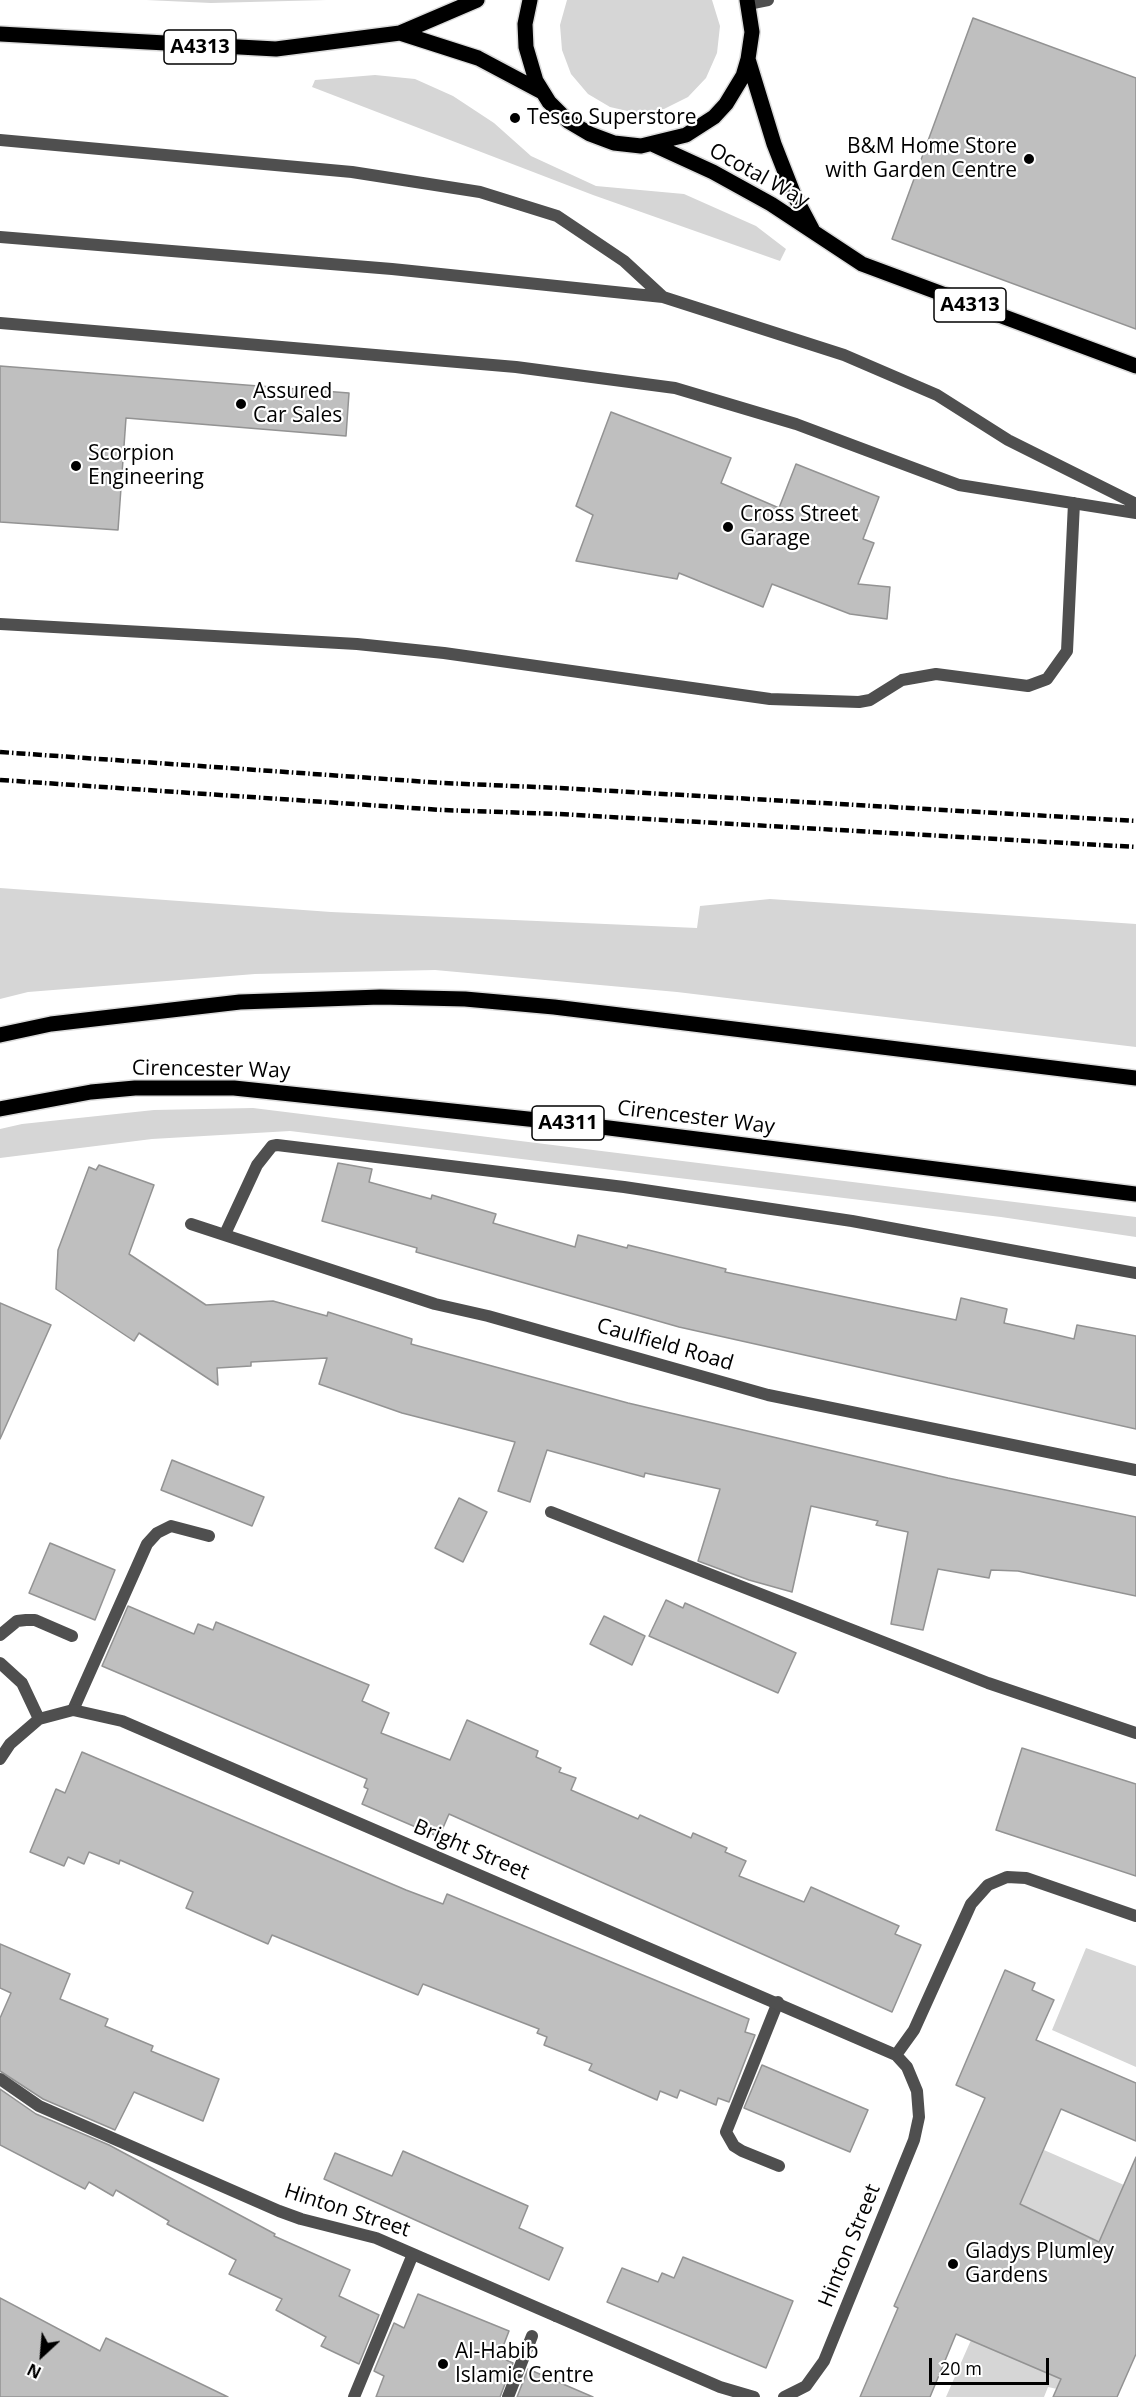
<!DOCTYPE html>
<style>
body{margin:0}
#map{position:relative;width:1136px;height:2397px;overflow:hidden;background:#fff;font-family:"Open Sans",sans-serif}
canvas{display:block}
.north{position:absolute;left:12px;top:2325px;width:60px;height:60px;-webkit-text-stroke:4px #fff;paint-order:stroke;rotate:206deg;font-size:16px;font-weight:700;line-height:24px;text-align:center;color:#000}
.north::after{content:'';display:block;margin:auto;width:21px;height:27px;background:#000;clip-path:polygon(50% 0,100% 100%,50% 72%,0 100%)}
.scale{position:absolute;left:929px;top:2358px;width:120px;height:27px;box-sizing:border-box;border:3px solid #000;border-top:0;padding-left:8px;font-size:18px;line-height:21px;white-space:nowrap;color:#000;-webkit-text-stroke:4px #fff;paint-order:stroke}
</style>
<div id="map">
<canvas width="1136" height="2397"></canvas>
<div class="north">N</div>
<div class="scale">20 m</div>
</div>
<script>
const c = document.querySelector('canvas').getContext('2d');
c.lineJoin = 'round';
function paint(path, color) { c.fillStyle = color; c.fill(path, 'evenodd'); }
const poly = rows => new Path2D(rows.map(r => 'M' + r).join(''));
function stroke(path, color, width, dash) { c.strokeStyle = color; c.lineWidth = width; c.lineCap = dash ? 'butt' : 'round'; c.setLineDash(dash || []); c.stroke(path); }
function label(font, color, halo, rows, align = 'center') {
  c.font = font + ' "Open Sans",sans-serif'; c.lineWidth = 4.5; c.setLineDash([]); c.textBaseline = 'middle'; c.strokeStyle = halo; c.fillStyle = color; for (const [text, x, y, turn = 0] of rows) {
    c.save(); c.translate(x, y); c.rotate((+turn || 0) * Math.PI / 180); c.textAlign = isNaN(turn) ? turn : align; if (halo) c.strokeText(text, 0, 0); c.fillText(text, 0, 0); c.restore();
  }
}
paint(poly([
 [146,0,327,0,211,3],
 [567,0,712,0,720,26,717,53,706,78,688,97,664,109,636,113,610,107,588,94,571,74,562,50,560,25],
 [375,75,415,79,453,96,494,123,531,156,596,186,684,194,756,226,786,249,780,261,593,195,312,87,315,80],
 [0,888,331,912,697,928,700,906,770,899,1136,924,1136,1047,677,992,435,970,255,974,28,992,0,999],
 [253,1108,1136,1217,1136,1237,1001,1217,290,1131,152,1139,0,1158,0,1129,22,1124,154,1110],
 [1086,1948,1136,1966,1136,2067,1052,2030],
 [1044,2150,1124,2185,1066,2317,986,2281],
 [971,2340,1061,2379,1057,2389,1048,2387,1044,2397,946,2397]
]), '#d6d6d6');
const building = poly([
 [973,18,1136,78,1136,329,892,239,973,18],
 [0,366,349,393,346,436,126,418,118,530,0,522,0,366],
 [611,412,731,458,721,483,779,508,796,464,879,497,863,539,874,543,858,584,890,587,887,619,850,614,772,584,763,607,679,573,677,579,576,561,593,515,576,506,611,412],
 [338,1163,372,1169,369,1182,431,1199,432,1195,496,1214,493,1223,575,1247,578,1235,627,1248,628,1245,726,1269,725,1272,956,1320,961,1298,1007,1309,1004,1323,1040,1331,1074,1339,1077,1325,1136,1336,1136,1429,679,1327,416,1252,417,1248,322,1221,338,1163],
 [99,1165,154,1185,129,1254,206,1305,273,1301,327,1316,328,1312,412,1339,411,1344,628,1403,948,1478,1136,1517,1136,1596,1018,1571,991,1570,989,1578,938,1569,923,1630,891,1624,908,1532,876,1525,878,1521,811,1506,792,1592,749,1580,698,1561,720,1489,645,1473,644,1477,547,1450,530,1502,498,1491,515,1442,402,1413,319,1384,327,1358,251,1362,251,1366,217,1368,218,1385,139,1333,134,1341,56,1289,58,1250,89,1167,96,1170,99,1165],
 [0,1303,51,1325,0,1439,0,1303],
 [172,1460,264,1497,252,1526,161,1490,172,1460],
 [459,1498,487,1512,463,1562,435,1548,459,1498],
 [50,1543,115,1570,95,1620,29,1593,50,1543],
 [666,1600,683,1608,685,1603,796,1653,778,1693,649,1636,666,1600],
 [128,1606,194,1634,198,1624,213,1630,216,1622,369,1685,362,1701,389,1713,381,1733,450,1760,467,1720,538,1751,536,1757,561,1768,559,1772,576,1778,571,1790,638,1819,640,1815,691,1838,693,1833,727,1848,725,1852,746,1861,739,1876,804,1902,811,1887,899,1926,895,1934,921,1945,892,2012,449,1814,439,1837,362,1804,368,1789,364,1787,367,1779,102,1666,128,1606],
 [604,1616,645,1636,632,1665,590,1644,604,1616],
 [1022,1748,1136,1784,1136,1876,996,1830,1022,1748],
 [82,1752,406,1890,443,1904,447,1894,749,2019,745,2032,755,2035,729,2102,718,2098,716,2105,680,2090,677,2098,660,2091,657,2100,589,2070,592,2064,544,2045,547,2037,537,2033,539,2029,423,1984,418,1995,272,1935,268,1944,186,1908,193,1892,120,1860,119,1864,89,1852,84,1864,68,1857,64,1866,30,1852,56,1789,65,1793,82,1752],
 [0,1944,70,1974,60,1999,108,2019,105,2026,153,2046,151,2051,219,2079,203,2121,134,2092,115,2130,43,2099,0,2071,0,2018,11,1993,0,1988,0,1944],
 [1005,1970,1035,1983,1032,1990,1054,2000,1036,2040,1136,2083,1136,2141,1061,2109,1020,2204,1099,2242,1136,2157,1136,2354,1117,2397,1053,2397,1061,2379,956,2334,930,2397,860,2397,898,2308,894,2306,985,2098,956,2085,1005,1970],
 [762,2065,868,2110,850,2152,744,2108,762,2065],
 [0,2089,36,2114,109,2145,275,2234,274,2236,350,2270,339,2296,379,2315,359,2364,321,2346,326,2337,276,2310,282,2299,229,2274,236,2260,167,2224,169,2221,116,2190,113,2196,89,2182,85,2189,0,2145,0,2089],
 [403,2151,528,2206,519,2228,563,2248,549,2280,324,2179,335,2153,392,2176,403,2151],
 [683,2257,793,2301,766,2368,607,2302,622,2268,658,2282,662,2273,674,2278,683,2257],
 [418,2294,509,2331,499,2357,513,2363,500,2397,376,2397,384,2376,374,2371,394,2323,404,2328,418,2294],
 [0,2298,100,2351,106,2338,228,2397,0,2397,0,2298],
 [528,2369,593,2397,517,2397,528,2369]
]);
paint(building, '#bfbfbf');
stroke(building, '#939393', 1.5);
const primary = poly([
 [530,0,525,24,526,47,536,81,549,102,568,121,590,134,614,143,641,146,686,135,714,117,726,104,743,76,748,59,752,32,747,0],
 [400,33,478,58,542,92],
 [0,34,276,49,400,33,477,0],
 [748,59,774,144,794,195,812,229],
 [654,145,713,172,771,204,862,264,1136,366],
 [0,1035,51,1024,240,1002,380,997,465,999,554,1007,1136,1078],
 [0,1109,91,1092,135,1088,234,1088,585,1125,1136,1194]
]);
stroke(primary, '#dbdbdb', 18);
stroke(poly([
 [748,4,768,0],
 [0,140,352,172,480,192,557,216,624,261,663,297,844,355,937,395,1008,440,1136,504],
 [0,237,392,269,663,297],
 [0,323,516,367,675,388,796,424,959,485,1136,513],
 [0,624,357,644,444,653,770,699,859,702,870,700,902,680,936,674,1028,686,1047,679,1067,651,1074,503],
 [225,1234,257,1165,272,1146,277,1145,624,1187,852,1221,1136,1273],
 [551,1512,988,1683,1136,1733],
 [0,1635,17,1621,26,1620,35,1620,72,1636],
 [73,1710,147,1544,157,1533,171,1526,209,1536],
 [778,2002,726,2132,734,2146,742,2151,779,2166],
 [0,2079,39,2106,279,2211,301,2219,376,2238,556,2316],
 [354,2397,413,2254],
 [508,2397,532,2336]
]), '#4f4f4f', 12);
stroke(poly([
 [191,1224,435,1304,488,1316,768,1395,1136,1470],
 [0,1663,22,1683,39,1719],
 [0,1759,10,1744,39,1719,73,1710,122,1721,896,2055,907,2067,917,2091,919,2117,914,2140,824,2361,806,2386,784,2397],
 [896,2055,914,2030,971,1904,988,1885,1007,1877,1026,1878,1136,1916],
 [556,2316,720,2387,754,2397]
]), '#4f4f4f', 12);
stroke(primary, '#000', 15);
stroke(poly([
 [0,752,443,783,560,788,1136,821],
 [0,780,442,810,559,814,1136,847]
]), '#000', 4.5, [9, 3, 1.5, 3]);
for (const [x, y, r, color] of [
 [515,118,6,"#000"],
 [1029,159,6,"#000"],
 [241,404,6,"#000"],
 [76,466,6,"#000"],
 [728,527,6,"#000"],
 [953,2264,6,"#000"],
 [443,2364,6,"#000"]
]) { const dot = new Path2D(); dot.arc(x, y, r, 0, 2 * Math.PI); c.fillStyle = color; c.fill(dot); stroke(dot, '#fff', 2); }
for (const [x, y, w] of [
 [200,47,72],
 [970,305,72],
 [568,1123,72]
]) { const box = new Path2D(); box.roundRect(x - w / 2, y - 17, w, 34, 4.5); c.fillStyle = '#fff'; c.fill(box); stroke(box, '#000', 1.5); }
label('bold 20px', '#000', null, [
 ["A4313",200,47],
 ["A4313",970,305],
 ["A4311",568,1123]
]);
label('21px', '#000', '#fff', [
 ["Tesco Superstore",527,118],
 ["B&M Home Store",1017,147,"right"],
 ["with Garden Centre",1017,171,"right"],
 ["Assured",253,392],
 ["Car Sales",253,416],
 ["Scorpion",88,454],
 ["Engineering",88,478],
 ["Cross Street",740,515],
 ["Garage",740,539],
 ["Gladys Plumley",965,2252],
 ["Gardens",965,2276],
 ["Al-Habib",455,2352],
 ["Islamic Centre",455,2376]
], 'left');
label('21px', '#000', '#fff', [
 ["Ocotal Way",759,176,29],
 ["Cirencester Way",211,1070,1],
 ["Cirencester Way",696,1118,7],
 ["Caulfield Road",665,1345,16],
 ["Bright Street",471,1850,23],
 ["Hinton Street",347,2211,18],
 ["Hinton Street",850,2246,-68]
]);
</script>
